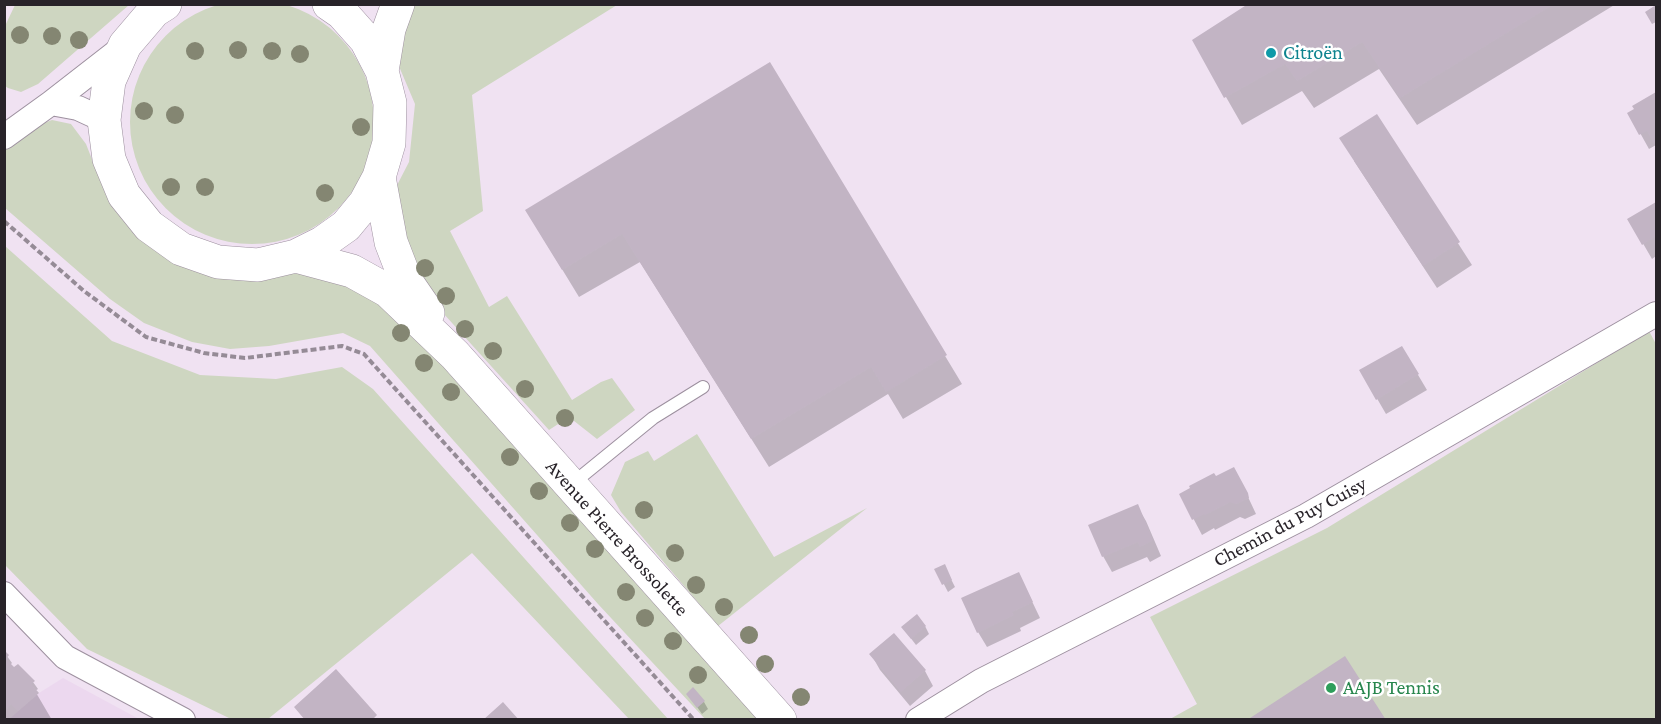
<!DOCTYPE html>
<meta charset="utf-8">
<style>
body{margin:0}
#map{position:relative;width:1661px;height:724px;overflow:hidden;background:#f0e2f2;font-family:"Crimson Pro",serif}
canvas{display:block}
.frame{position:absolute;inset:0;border:6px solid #282329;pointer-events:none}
</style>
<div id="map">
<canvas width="1661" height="724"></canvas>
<div class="frame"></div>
</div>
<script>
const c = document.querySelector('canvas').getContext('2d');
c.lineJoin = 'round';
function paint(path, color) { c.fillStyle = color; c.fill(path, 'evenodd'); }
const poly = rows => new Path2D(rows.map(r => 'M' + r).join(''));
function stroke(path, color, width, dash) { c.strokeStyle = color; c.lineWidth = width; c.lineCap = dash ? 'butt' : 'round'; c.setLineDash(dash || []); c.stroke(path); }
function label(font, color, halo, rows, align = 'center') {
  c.font = font + ' "Crimson Pro",serif'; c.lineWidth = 5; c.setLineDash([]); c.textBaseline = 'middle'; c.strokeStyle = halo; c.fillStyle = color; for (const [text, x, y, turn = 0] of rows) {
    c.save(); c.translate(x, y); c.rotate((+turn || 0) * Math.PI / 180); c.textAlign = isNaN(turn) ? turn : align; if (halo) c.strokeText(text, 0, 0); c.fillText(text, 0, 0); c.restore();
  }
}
paint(poly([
 [63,678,139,719,8,720,39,693]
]), '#ecd8ef');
paint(poly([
 '130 122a122 122 0 1 1 244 0a122 122 0 1 1-244 0Z',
 [15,5,15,4,129,5,38,84,21,92,8,88,5,86,5,26],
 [412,5,617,5,472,95,483,211,450,231,489,307,507,296,572,400,601,382,612,378,635,410,597,439,569,417,549,430,443,313,404,243,393,193,409,162,415,104,398,64,408,10],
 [52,120,71,124,86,144,104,190,139,238,300,269,363,289,400,315,764,719,705,719,598,604,370,346,343,333,269,346,230,349,192,342,144,323,110,299,5,208,4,149,25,130],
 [5,246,112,341,200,375,276,379,342,367,373,389,668,719,629,719,472,553,268,719,231,719,87,649,5,565],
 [1649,331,1656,344,1656,719,1170,719,1197,704,1150,617,1327,528],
 [697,434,774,557,867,508,718,626,621,512,611,495,625,462,648,451,654,461]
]), '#ced6c1');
paint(poly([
 [1251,4,1616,4,1417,125,1379,69,1314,108,1302,91,1242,125,1194,41],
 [769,64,962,384,903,419,888,394,769,467,640,262,579,297,543,238],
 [1656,93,1656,145,1649,149,1629,113,1636,109,1634,106],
 [1376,116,1472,265,1437,288,1354,161],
 [1656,206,1656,256,1652,259,1630,221],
 [1402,348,1427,390,1386,414,1361,371],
 [1242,484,1256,514,1245,519,1240,517,1215,530,1214,528,1202,535,1181,495],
 [1137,506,1146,521,1161,556,1150,562,1147,557,1112,572,1103,556],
 [936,569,948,573,955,587,948,592],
 [1019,574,1040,618,1020,628,1021,631,987,647,978,632],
 [925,626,929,634,916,645,903,628],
 [4,652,12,663,10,665,33,682,38,689,35,691,52,720,4,720],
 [871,654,925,671,933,686,910,706,880,670],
 [688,694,704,702,708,709,702,714]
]), '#0003');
paint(poly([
 [1248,4,1554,4,1400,98,1362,42,1297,81,1285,64,1224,98,1192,40],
 [1656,5,1656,22,1652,24,1645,12],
 [770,62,947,355,886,392,871,367,751,439,622,234,562,270,525,210],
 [1656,92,1656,147,1647,131,1639,135,1627,113,1634,109,1632,106],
 [1377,114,1460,242,1423,266,1339,138],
 [1656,202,1656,236,1642,245,1627,219],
 [1402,346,1419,374,1376,400,1359,370],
 [1234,467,1248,493,1249,498,1236,504,1230,502,1205,515,1204,514,1192,520,1179,494,1190,488,1189,486,1214,473,1216,476],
 [1138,504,1153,540,1140,547,1138,542,1102,557,1088,525],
 [945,564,952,580,942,585,934,569],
 [1019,572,1033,602,1012,612,1014,615,977,633,961,598],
 [917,614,926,626,911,639,901,627],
 [894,633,926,670,901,692,869,654],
 [4,650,9,655,6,659,14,667,18,664,35,681,31,684,39,693,18,711,11,704,7,709,4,707],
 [1345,656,1386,720,1247,720],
 [336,669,377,715,372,720,305,720,294,707],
 [693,687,705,701,697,708,686,694],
 [503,702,519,720,483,720]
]), '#c2b4c4');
const lane = poly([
 [572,484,653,418,703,387]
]);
const street = poly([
 [51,103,78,108,104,120],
 [4,137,51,103,123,47],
 [4,594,65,657,183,720],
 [918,720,981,681,1306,516,1656,314]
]);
const primary = poly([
 [165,4,154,11,125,45,109,81,104,120,109,159,124,195,149,226,181,249,218,262,258,265,296,256,322,243,346,226,365,203,379,177,389,143,390,103,382,71,366,40,342,13,329,4],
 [382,71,389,29,398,4],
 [379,177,391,242,406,281,428,313],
 [296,256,352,271,388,291,455,355,780,720]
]);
stroke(lane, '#9d909f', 14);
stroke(street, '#9d909f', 26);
stroke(primary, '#9d909f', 34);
stroke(poly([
 [4,221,84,291,146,337,204,353,245,358,342,346,364,354,694,720]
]), '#958b96', 4, [6, 3]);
stroke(lane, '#fff', 12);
stroke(street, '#fff', 24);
stroke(primary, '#fff', 33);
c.fillStyle = '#848672';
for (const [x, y] of [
 [20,35],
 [52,36],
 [79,40],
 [238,50],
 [195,51],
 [272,51],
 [300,54],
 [144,111],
 [175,115],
 [361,127],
 [171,187],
 [205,187],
 [325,193],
 [425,268],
 [446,296],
 [465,329],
 [401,333],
 [493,351],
 [424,363],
 [525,389],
 [451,392],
 [565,418],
 [510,457],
 [539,491],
 [644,510],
 [570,523],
 [595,549],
 [675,553],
 [696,585],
 [626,592],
 [724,607],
 [645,618],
 [749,635],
 [673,641],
 [765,664],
 [698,675],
 [801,697]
]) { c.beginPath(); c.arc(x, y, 9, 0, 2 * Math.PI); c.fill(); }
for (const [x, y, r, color] of [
 [1271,53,6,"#0f9aa8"],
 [1331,688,6,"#2e9e5b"]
]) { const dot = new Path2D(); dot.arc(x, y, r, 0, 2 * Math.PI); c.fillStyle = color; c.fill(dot); stroke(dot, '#fff', 2); }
label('20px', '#0d838f', '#fff', [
 ["Citroën",1283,53]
], 'left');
label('20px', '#282329', '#fff', [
 ["Chemin du Puy Cuisy",1290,522,-28],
 ["Avenue Pierre Brossolette",617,538,48]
]);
label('20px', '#27864d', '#fff', [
 ["AAJB Tennis",1343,688]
], 'left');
</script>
